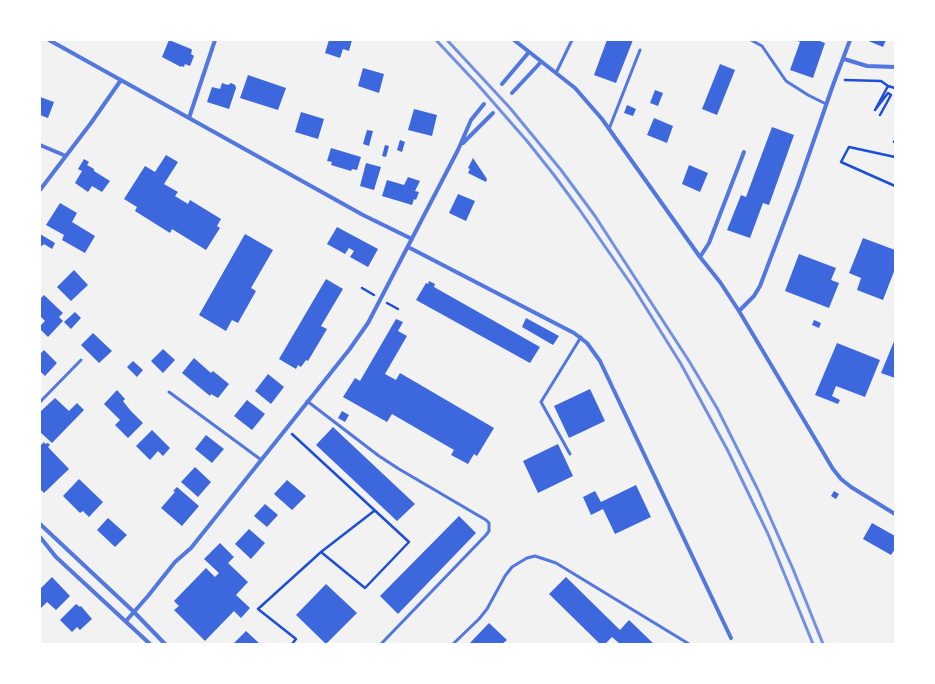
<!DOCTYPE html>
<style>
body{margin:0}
#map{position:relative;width:935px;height:684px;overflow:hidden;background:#f2f2f2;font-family:Jost,sans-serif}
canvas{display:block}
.frame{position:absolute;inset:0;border:41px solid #fff;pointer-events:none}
</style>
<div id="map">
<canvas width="935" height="684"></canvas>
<div class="frame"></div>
</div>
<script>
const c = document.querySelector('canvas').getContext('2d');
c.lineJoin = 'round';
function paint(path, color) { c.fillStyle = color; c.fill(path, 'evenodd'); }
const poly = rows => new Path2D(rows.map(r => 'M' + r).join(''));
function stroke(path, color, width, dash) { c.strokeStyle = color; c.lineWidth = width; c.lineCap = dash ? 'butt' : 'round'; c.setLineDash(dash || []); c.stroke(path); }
paint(poly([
 [169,40,191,49,192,50,191,54,194,56,190,66,185,64,184,67,181,66,181,67,162,57],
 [329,40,352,40,349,51,343,49,340,58,325,53],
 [607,40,633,40,616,83,594,75],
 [795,40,817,40,825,43,813,78,790,70,800,42],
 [866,40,886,40,883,47],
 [720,64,735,70,717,115,702,109],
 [363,68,384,74,379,93,358,86],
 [248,75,286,88,278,110,240,98],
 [222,83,228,85,231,83,235,85,236,88,229,109,207,102,212,87,220,89],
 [655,90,663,93,658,106,650,103],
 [40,97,54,102,48,118,40,115],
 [627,105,636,109,633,116,624,113],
 [414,109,437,115,432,136,408,130],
 [301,112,324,119,318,139,295,132],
 [654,118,673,126,667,143,647,135],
 [772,127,794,135,769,205,763,203,750,238,727,230,741,195,746,197],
 [367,130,373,131,369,146,363,144],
 [400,140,405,142,402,152,397,150],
 [385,145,389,146,386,157,382,156],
 [331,148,361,157,357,170,352,169,351,171,331,165,332,162,327,161],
 [166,155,178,162,164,184,178,192,175,196,188,204,190,200,221,219,217,226,220,228,206,250,172,229,170,233,135,211,137,207,124,199,145,166,155,172],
 [473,158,487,179,486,182,468,173,470,169,468,168],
 [84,159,89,162,87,165,94,169,94,171,110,181,102,192,92,186,88,192,75,183,82,171,78,169],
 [366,163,381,167,374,190,360,186],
 [689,165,708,173,700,192,682,184],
 [408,177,420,181,415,191,419,192,416,200,414,199,412,205,382,196,387,180,404,185],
 [458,194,475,201,466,221,449,213],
 [60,203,77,213,72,222,95,236,85,253,62,240,64,235,46,225],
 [337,227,378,249,368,267,350,257,354,251,349,248,345,254,327,244],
 [40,234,55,243,52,249,44,244,42,246,40,245],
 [245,234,273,250,251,288,256,291,238,323,232,320,226,331,199,315],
 [863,238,895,250,895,269,883,300,857,290,861,278,849,273],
 [799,254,836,268,831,280,839,283,829,308,785,291],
 [74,270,88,285,71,301,57,287],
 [326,279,343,289,321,326,327,329,308,361,306,360,301,367,298,365,296,369,279,359],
 [429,281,435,284,434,287,540,347,530,363,416,300,426,283,428,284],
 [44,295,63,313,59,317,63,321,48,337,40,329,40,326,45,321,40,316,40,299],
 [75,312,81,318,71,329,64,322],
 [526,318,559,336,553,345,522,327],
 [396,319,403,322,398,331,407,336,385,374,396,380,400,373,494,428,477,456,474,454,468,464,451,455,454,450,392,414,387,422,343,397,355,378,360,381],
 [814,320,821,323,819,328,812,325],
 [93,333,112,351,99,363,81,345],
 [895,339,895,378,881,373],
 [837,343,880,360,865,397,836,386,832,396,840,400,838,404,815,395],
 [163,349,175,360,163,373,151,361],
 [44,350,57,363,45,376,40,371,40,354],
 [194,358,211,373,213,371,229,384,218,398,211,394,210,396,182,373],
 [133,361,143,370,137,377,127,367],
 [268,374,284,387,271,404,255,391],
 [590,389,605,421,569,438,554,406],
 [117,390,125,399,123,401,130,410,143,423,128,438,115,425,120,420,104,404],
 [55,398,69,411,77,403,84,410,52,443,40,432,40,412],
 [247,400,265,414,252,430,234,416],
 [342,411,349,415,345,422,338,418],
 [333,427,415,504,397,521,316,445],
 [152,430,170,448,163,456,158,451,150,460,136,446],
 [206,435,224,449,212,463,195,449],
 [44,442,45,444,48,443,50,445,48,447,69,469,44,493,40,489,40,446],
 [558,444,573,476,538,493,523,461],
 [195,467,211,482,198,497,181,482],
 [79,479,103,502,89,517,83,511,80,513,63,496],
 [287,480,306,496,292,510,274,494],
 [636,485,651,517,615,534,603,509,591,515,583,497,595,491,601,502],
 [177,487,199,506,182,526,161,508,175,492,173,491],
 [834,491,839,494,836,499,831,496],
 [265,504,278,515,267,527,254,516],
 [459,516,476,533,398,614,380,596],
 [108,518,127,535,115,547,97,530],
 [872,523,895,536,895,549,891,555,863,539],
 [249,529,265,543,251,559,235,544],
 [220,543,234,557,228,563,248,582,236,595,250,608,241,618,234,611,205,641,174,610,179,606,174,601,206,568,215,577,219,573,204,559],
 [52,577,70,596,56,610,47,602,40,609,40,589],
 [566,577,620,630,629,620,654,644,620,644,612,637,605,644,600,644,549,594],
 [326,584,357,613,326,644,296,615],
 [76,604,80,607,81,606,92,619,80,630,77,627,72,632,60,620],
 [489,623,507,640,502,644,469,644],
 [246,631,260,644,233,644]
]), '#3d67dc');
stroke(poly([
 [845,80,881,81,888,86,895,88],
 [880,115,891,95,888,93,875,110,888,86],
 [895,140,894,142,895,142],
 [895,157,849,147,841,162,895,186],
 [362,288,374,295],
 [387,303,398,309],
 [292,434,409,542,365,588,321,552,258,609,296,639,292,644],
 [321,552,374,511]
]), '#1d4ed8', 2.5);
stroke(poly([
 [751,40,762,46,786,81,808,95,826,104],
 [556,73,572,40],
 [609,129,640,50],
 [169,392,260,459],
 [307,401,379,456,399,469,486,520,489,523,489,531,486,535,381,644],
 [40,402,81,360],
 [570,454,541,402,581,337],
 [453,644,479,619,487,609,505,576,512,567,527,558,535,556,556,563,689,644]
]), '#5277de', 3);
stroke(poly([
 [49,40,363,215,412,239],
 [514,40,575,88,602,119,700,257,720,282,739,311,833,469,841,479,851,487,895,514],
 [844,59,867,66,895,67],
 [502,84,529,52],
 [512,93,541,62],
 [189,118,215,40],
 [463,143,493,113],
 [40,145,66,156],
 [40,190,91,123,121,80],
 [408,247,574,333,587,343,600,361,731,638],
 [700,257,709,243,744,152],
 [739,311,754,296,760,286,798,186,833,85,850,40],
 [40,524,134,612,165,644],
 [40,537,56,557,150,644],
 [126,621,148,596,175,562,191,548,349,350,368,323,458,150,471,120,484,104]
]), '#5277de', 4);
stroke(poly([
 [436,40,479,86,527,141,554,175,579,209,633,287,681,364,728,451,768,534,813,644],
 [447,40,510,108,561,170,595,216,689,361,717,408,758,490,793,569,823,644]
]), '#7290e2', 3);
</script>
